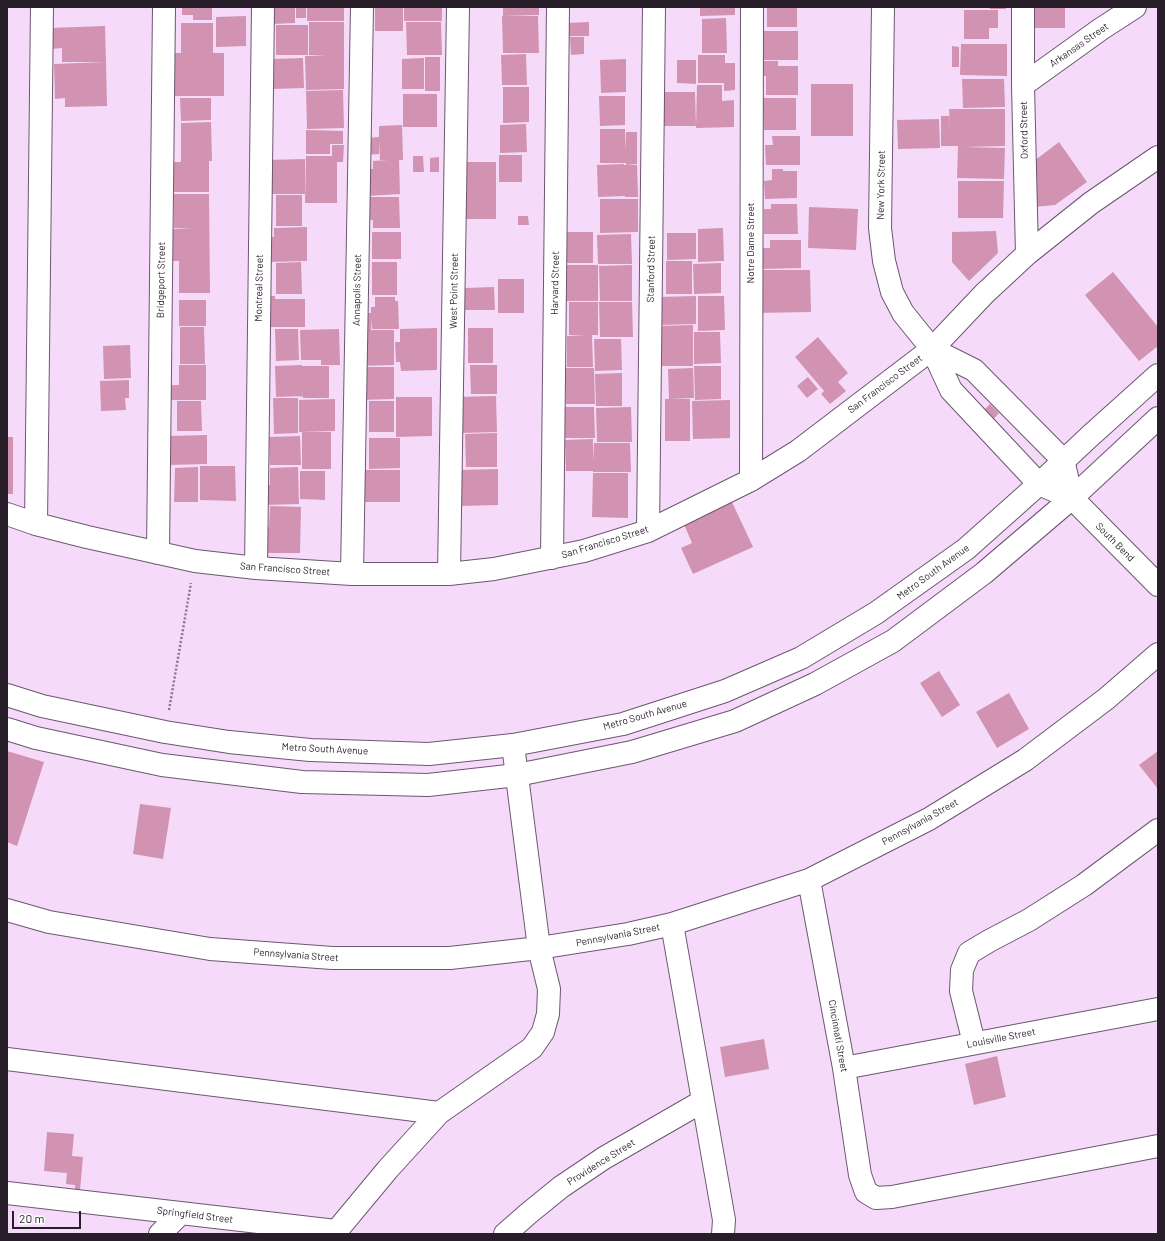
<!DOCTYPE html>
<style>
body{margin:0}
#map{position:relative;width:1165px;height:1241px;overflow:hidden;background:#f5dbf9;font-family:Barlow,sans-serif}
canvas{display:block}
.frame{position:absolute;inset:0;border:8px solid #271e29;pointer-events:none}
.scale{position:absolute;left:12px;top:1211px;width:69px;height:18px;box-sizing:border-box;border:2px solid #271e29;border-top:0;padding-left:5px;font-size:12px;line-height:14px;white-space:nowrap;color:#271e29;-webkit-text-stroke:3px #fff;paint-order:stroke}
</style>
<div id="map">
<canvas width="1165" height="1241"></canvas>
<div class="frame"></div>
<div class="scale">20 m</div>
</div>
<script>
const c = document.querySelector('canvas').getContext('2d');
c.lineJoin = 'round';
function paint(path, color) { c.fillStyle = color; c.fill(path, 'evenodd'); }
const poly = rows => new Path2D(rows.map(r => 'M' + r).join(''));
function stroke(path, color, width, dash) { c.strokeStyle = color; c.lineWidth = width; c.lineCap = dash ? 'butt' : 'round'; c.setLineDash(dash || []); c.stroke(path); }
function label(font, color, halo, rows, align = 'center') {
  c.font = font + ' Barlow,sans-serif'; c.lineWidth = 4; c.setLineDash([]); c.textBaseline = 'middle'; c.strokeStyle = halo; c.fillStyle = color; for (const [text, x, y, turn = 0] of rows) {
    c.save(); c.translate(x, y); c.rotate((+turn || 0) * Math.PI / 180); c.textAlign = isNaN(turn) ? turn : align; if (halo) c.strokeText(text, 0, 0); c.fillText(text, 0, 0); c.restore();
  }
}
paint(poly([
 [182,7,212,7,212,20,193,20,193,15,182,15],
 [273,7,295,7,295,23,273,24],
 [296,7,306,7,306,18,296,18],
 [307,7,344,7,344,21,307,21],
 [375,7,403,7,403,31,375,31],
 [404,7,442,7,442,21,404,21],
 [503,7,539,7,539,15,503,16],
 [700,7,735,7,735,15,700,16],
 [767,7,797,7,797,27,767,27],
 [990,7,1006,7,1006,9,990,9],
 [1030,7,1065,7,1065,28,1030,28],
 [964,10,998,10,998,28,989,28,989,39,964,39],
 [246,16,246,46,216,47,216,17],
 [502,16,538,16,539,53,503,53],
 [726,18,727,53,702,53,702,19],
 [309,22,344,22,344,89,306,90,305,56,327,56,309,55],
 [406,22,441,22,442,55,407,55],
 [589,22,589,36,567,36,566,23],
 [181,23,213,23,213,53,224,53,224,96,172,96,172,53,181,53],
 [276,25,308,25,308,55,276,55],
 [105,26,106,62,62,62,62,48,51,49,50,28],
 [762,31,798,31,798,60,763,60],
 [570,37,584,37,584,54,571,55],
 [961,44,1007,44,1007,76,960,75],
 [952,46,959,47,959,67,952,67],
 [526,54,527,85,502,85,501,55],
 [698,55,725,55,725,63,735,63,735,90,724,91,724,83,698,83],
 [425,57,440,57,440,91,425,91],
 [303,58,304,88,272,89,271,59],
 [424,58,424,89,402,89,402,59],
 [626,59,626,92,601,93,600,60],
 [677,60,696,60,696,84,677,83],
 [760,61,778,61,778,66,798,66,798,95,766,95,766,76,760,76],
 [106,62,107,106,65,107,65,98,55,99,54,64],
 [962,79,1004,79,1005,107,963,108],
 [811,84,853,84,853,136,811,136],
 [697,85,722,85,722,101,734,100,734,127,696,128],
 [503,87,529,87,529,122,503,123],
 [343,90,344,128,307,129,306,91],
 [663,92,695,92,696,126,664,126],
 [403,94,437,94,437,127,403,127],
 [599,96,625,96,625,125,600,126],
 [180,98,211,98,211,120,181,121],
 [759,98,796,98,796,130,764,130,763,110,759,111],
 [949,109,1005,109,1005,146,963,147,1005,148,1004,179,957,178,958,146,941,146,941,116,949,116,950,130],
 [939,119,940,148,898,149,897,120],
 [211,122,212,161,209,161,209,192,173,192,172,162,181,162,181,123],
 [526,124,527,152,500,153,500,125],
 [402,125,403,160,399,160,400,194,367,196,367,169,373,169,373,161,388,160,380,160,379,141,379,154,366,155,365,138,379,137,379,126],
 [600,129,625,129,625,151,626,132,637,132,637,164,626,165,626,163,600,163],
 [306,130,343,131,343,144,330,144,330,154,306,154],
 [772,136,800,136,800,165,766,165,765,145,773,145],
 [1059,142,1087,182,1055,205,1034,207,1034,161],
 [332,145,344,145,343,162,337,162,337,203,305,203,306,156,332,156],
 [499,155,522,155,522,182,499,182],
 [413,156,423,156,424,172,413,172],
 [439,157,439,172,430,172,430,158],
 [305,159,305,194,266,194,266,160],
 [462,162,496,162,496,219,462,219],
 [624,164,624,165,637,165,638,197,625,197,625,196,598,197,597,165],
 [772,169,783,169,783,171,797,171,797,198,765,199,764,181,772,180],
 [958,181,1004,181,1003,218,958,218],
 [174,194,209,194,210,293,179,293,179,261,173,261,173,229,193,228,174,228],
 [276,195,302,195,302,226,276,226],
 [366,197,399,197,400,228,373,228,373,220,366,220],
 [600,199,638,199,638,232,600,233],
 [771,204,797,204,798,234,764,234,764,209,771,209],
 [809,207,858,209,856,250,808,248],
 [518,216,528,216,529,225,518,225],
 [307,227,307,261,267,262,267,237,274,237,274,228],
 [723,228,724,261,698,262,698,229],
 [996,231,998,253,969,281,952,262,952,232],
 [372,232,401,232,401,259,372,259],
 [559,232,593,232,593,263,560,263],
 [667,233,696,233,696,259,667,260],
 [631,234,632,264,598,264,597,235],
 [770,240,801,240,801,268,763,269,763,248,770,248],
 [666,261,692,261,692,294,666,294],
 [301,262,302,294,276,294,276,263],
 [372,262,397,262,397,295,372,295],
 [721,263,721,293,694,294,693,264],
 [559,265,598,265,598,301,560,301],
 [632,265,632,301,600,301,599,266],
 [754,270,810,270,811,312,754,313],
 [1113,272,1158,327,1158,346,1139,361,1085,295],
 [498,279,524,279,524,313,498,313],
 [494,287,495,310,465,310,465,288],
 [265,296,275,296,275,299,305,299,305,327,266,327],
 [696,296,696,324,660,325,659,297],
 [698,296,724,296,725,330,698,331],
 [375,297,395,297,395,301,398,301,399,329,372,329,371,318,371,330,362,330,362,313,371,313,371,307,375,307],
 [179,300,206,300,206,326,179,326],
 [569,302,598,302,598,335,592,335,593,367,567,367,567,336,585,336,569,335],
 [599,302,632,302,633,337,600,337],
 [693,325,693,366,659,366,658,326],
 [180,327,204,327,205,364,180,364],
 [437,328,437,370,401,371,400,362,396,362,395,342,400,342,400,329],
 [468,328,493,328,493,363,468,363],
 [275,329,298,329,299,360,276,361],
 [339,329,340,365,321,365,321,360,301,360,300,330],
 [360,330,394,330,394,365,360,366],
 [694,332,720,332,721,363,694,364],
 [818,337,848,373,838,382,846,391,830,404,821,394,824,391,795,357],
 [594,339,621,339,622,370,595,371],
 [130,345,131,378,104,379,103,346],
 [179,365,206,365,206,400,167,400,167,385,179,385],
 [302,365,303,396,276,397,275,366],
 [470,365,497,365,497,394,471,394],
 [302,366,329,366,329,398,303,398],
 [694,366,721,366,721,399,695,400],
 [359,367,394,367,394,399,360,400],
 [565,368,594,368,595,404,566,404],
 [693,368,694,398,669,399,668,369],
 [622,373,622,406,596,406,595,374],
 [808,377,818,389,807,398,797,386],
 [129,380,129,398,125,398,126,410,101,411,100,381],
 [496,396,497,432,459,433,458,397],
 [396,397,432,397,432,436,396,437],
 [273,398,298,398,298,433,274,434],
 [335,399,335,431,299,432,299,400],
 [665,399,690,399,690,441,665,441],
 [730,400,730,438,693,439,692,401],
 [177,401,201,401,202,431,177,431],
 [369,401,394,401,394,432,369,432],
 [990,404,999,413,991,422,981,413],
 [556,407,594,407,595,438,557,438],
 [631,407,632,442,597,442,596,408],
 [302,432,331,432,331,469,302,469],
 [497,433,497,467,466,467,465,434],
 [207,435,207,464,168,465,168,436],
 [300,436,301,465,270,465,269,437],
 [7,437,13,437,13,494,7,494],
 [369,438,400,438,400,468,369,469],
 [593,439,593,462,594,443,630,443,631,472,593,472,593,471,566,471,565,440],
 [200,466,235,466,236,501,200,500],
 [198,467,198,502,174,502,175,468],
 [298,467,299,504,263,505,263,485,270,485,270,468],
 [498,469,498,505,460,506,459,470],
 [361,470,400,470,400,502,362,502],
 [300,471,325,471,325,500,300,499],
 [593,473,628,473,628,518,592,517],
 [731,500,753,547,693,574,681,548,692,543,683,522],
 [270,506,301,507,300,553,263,553,264,527,269,527],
 [939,671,960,705,942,717,920,683],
 [1009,693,1029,729,997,748,976,712],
 [7,751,44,762,17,846,7,842],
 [1158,751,1158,789,1139,765],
 [140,804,171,808,163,859,133,854],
 [764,1039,769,1069,725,1077,720,1047],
 [997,1056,1006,1097,974,1105,965,1064],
 [47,1132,74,1134,72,1156,83,1157,80,1190,75,1190,75,1185,66,1184,67,1173,44,1171]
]), '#d193b1');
const street = poly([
 [883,7,880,228,884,261,892,292,903,313,932,349,951,390,1039,484,1072,498,1158,585],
 [1023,7,1023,85,1027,254],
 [1023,85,1101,29,1135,7],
 [932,349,974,370,1063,460,1072,498],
 [751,480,752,7],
 [7,514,36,524,87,537,195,561,256,568,352,574,449,574,494,569,584,551,648,531,751,480,798,451,932,349,984,294,1027,254,1091,203,1158,157],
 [36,524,42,7],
 [648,531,654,7],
 [158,553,164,7],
 [552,558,558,7],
 [256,568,263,7],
 [352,574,362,7],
 [449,574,458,7],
 [809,880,844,1068,860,1175,866,1192,876,1198,892,1197,1158,1146],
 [7,910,49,922,210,949,332,958,450,958,539,948,628,934,672,924,809,880,929,819,1025,760,1106,699,1158,654],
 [672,924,724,1220,723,1234],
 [974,1043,961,991,962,970,969,953,989,941,1029,920,1084,885,1158,830],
 [7,1059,439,1113],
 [844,1068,1158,1009],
 [7,1193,336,1231],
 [160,1234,181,1213],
 [334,1234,388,1169,439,1113,532,1048,543,1032,548,1014,549,989,539,948,513,745],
 [505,1234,529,1213,561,1187,604,1158,703,1101]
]);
const secondary = poly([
 [7,695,42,706,165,732,229,742,310,750,429,754,513,745,623,724,725,691,801,658,876,613,966,549,1039,484,1089,437,1158,375],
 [7,729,36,738,162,765,302,782,428,785,517,775,632,752,735,721,815,684,893,641,984,573,1072,498,1158,418]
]);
stroke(street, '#6d5671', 24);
stroke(secondary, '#6d5671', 24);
stroke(poly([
 [169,710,191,583]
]), '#87768a', 2.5, [2, 2]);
stroke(street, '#fff', 22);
stroke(secondary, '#fff', 22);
label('10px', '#271e29', '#fff', [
 ["Arkansas Street",1079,45,-35],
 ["Oxford Street",1024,130,-91],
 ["New York Street",881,185,-89],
 ["Notre Dame Street",751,243,-90],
 ["Stanford Street",651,269,-89],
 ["Bridgeport Street",161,280,-89],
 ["Harvard Street",555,283,-89],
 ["Montreal Street",259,288,-89],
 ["Annapolis Street",357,290,-89],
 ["West Point Street",454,291,-89],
 ["San Francisco Street",885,384,-37],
 ["San Francisco Street",605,542,-17],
 ["South Bend",1115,542,45],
 ["San Francisco Street",285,569,4],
 ["Metro South Avenue",933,572,-36],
 ["Metro South Avenue",645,715,-16],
 ["Metro South Avenue",325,749,3],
 ["Pennsylvania Street",920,822,-29],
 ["Pennsylvania Street",618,935,-11],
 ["Pennsylvania Street",296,955,4],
 ["Cincinnati Street",838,1036,80],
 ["Louisville Street",1001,1038,-11],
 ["Providence Street",601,1162,-32],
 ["Springfield Street",195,1215,7]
]);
</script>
